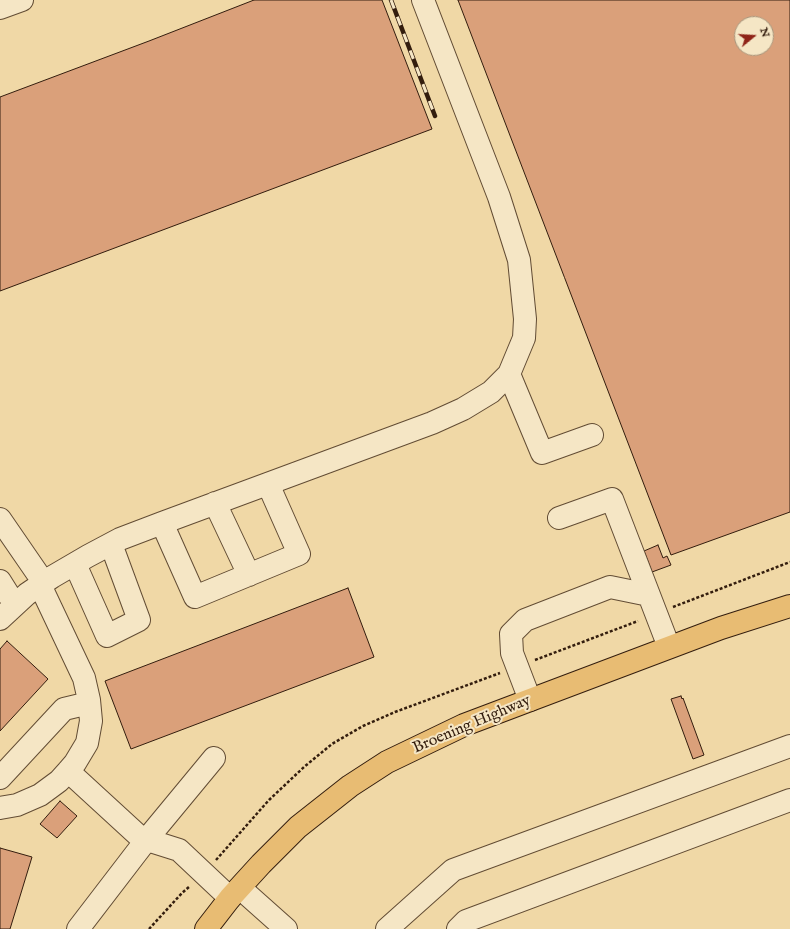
<!DOCTYPE html>
<style>
body{margin:0}
#map{position:relative;width:790px;height:929px;overflow:hidden;background:#f0d8a6;font-family:"IM FELL English",serif}
canvas{display:block}
.north{position:absolute;left:734px;top:16px;width:40px;height:40px;box-sizing:border-box;background:#f5e6c5;border:1px solid #a7967c;border-radius:50%;rotate:72deg;font-size:11px;font-weight:700;line-height:16px;text-align:center;color:#331d0e}
.north::after{content:'';display:block;margin:auto;width:14px;height:18px;background:#8f2418;clip-path:polygon(50% 0,100% 100%,50% 72%,0 100%)}
</style>
<div id="map">
<canvas width="790" height="929"></canvas>
<div class="north">N</div>
</div>
<script>
const c = document.querySelector('canvas').getContext('2d');
c.lineJoin = 'round';
function paint(path, color) { c.fillStyle = color; c.fill(path, 'evenodd'); }
const poly = rows => new Path2D(rows.map(r => 'M' + r).join(''));
function stroke(path, color, width, dash) { c.strokeStyle = color; c.lineWidth = width; c.lineCap = dash ? 'butt' : 'round'; c.setLineDash(dash || []); c.stroke(path); }
function label(font, color, halo, rows, align = 'center') {
  c.font = font + ' "IM FELL English",serif'; c.lineWidth = 4; c.setLineDash([]); c.textBaseline = 'middle'; c.strokeStyle = halo; c.fillStyle = color; for (const [text, x, y, turn = 0] of rows) {
    c.save(); c.translate(x, y); c.rotate((+turn || 0) * Math.PI / 180); c.textAlign = isNaN(turn) ? turn : align; if (halo) c.strokeText(text, 0, 0); c.fillText(text, 0, 0); c.restore();
  }
}
const building = poly([
 [254,0,382,0,432,129,0,291,0,97,149,41,254,0],
 [458,0,790,0,790,512,671,555,458,0],
 [742,24,766,24,766,48,742,48,742,24],
 [658,545,663,558,667,556,671,565,652,572,644,551,658,545],
 [348,588,374,657,131,749,105,681,348,588],
 [7,641,48,679,0,731,0,649,7,641],
 [681,696,682,699,683,698,704,755,693,759,671,699,681,696],
 [60,801,77,816,57,838,40,824,60,801],
 [0,848,32,857,10,929,0,929,0,848]
]);
paint(building, '#daa07a');
stroke(building, '#331d0e', 1);
const minor = poly([
 [0,8,22,0],
 [509,374,542,453,592,435],
 [215,503,249,575],
 [559,518,612,499,669,647],
 [0,519,44,583],
 [162,523,195,597,299,554,268,484],
 [75,564,107,636,139,620,111,544],
 [0,581,15,605],
 [0,619,27,594,52,577,88,556,120,539,162,523,432,423,463,409,491,392,509,374,524,338,525,319,519,260,499,197,423,0],
 [530,700,512,653,511,634,525,620,610,587,649,595],
 [68,771,141,838,179,850,230,898],
 [0,778,64,709,89,703],
 [0,808,17,805,40,795,59,781,68,771,75,763,87,743,91,721,89,700,84,678,40,585],
 [240,888,286,929],
 [78,929,147,839,214,758],
 [387,929,453,870,790,746],
 [458,929,466,921,790,800]
]);
const major = poly([
 [206,929,230,898,261,864,298,827,350,786,387,762,464,725,721,628,790,606]
]);
stroke(minor, '#624c34', 24);
stroke(major, '#331d0e', 24);
stroke(poly([
 [673,607,790,562],
 [535,660,638,621],
 [216,860,269,800,304,767,332,744,363,726,395,712,500,673],
 [149,929,182,893,190,886]
]), '#331d0e', 2.5, [3, 2]);
stroke(minor, '#f5e6c5', 22);
stroke(major, '#e8bc73', 22);
const rail = poly([
 [391,0,435,116]
]);
stroke(rail, '#331d0e', 4.5);
stroke(rail, '#f5e6c5', 3, [9]);
label('16px', '#331d0e', '#f5e6c5', [
 ["Broening Highway",472,725,-23]
]);
</script>
